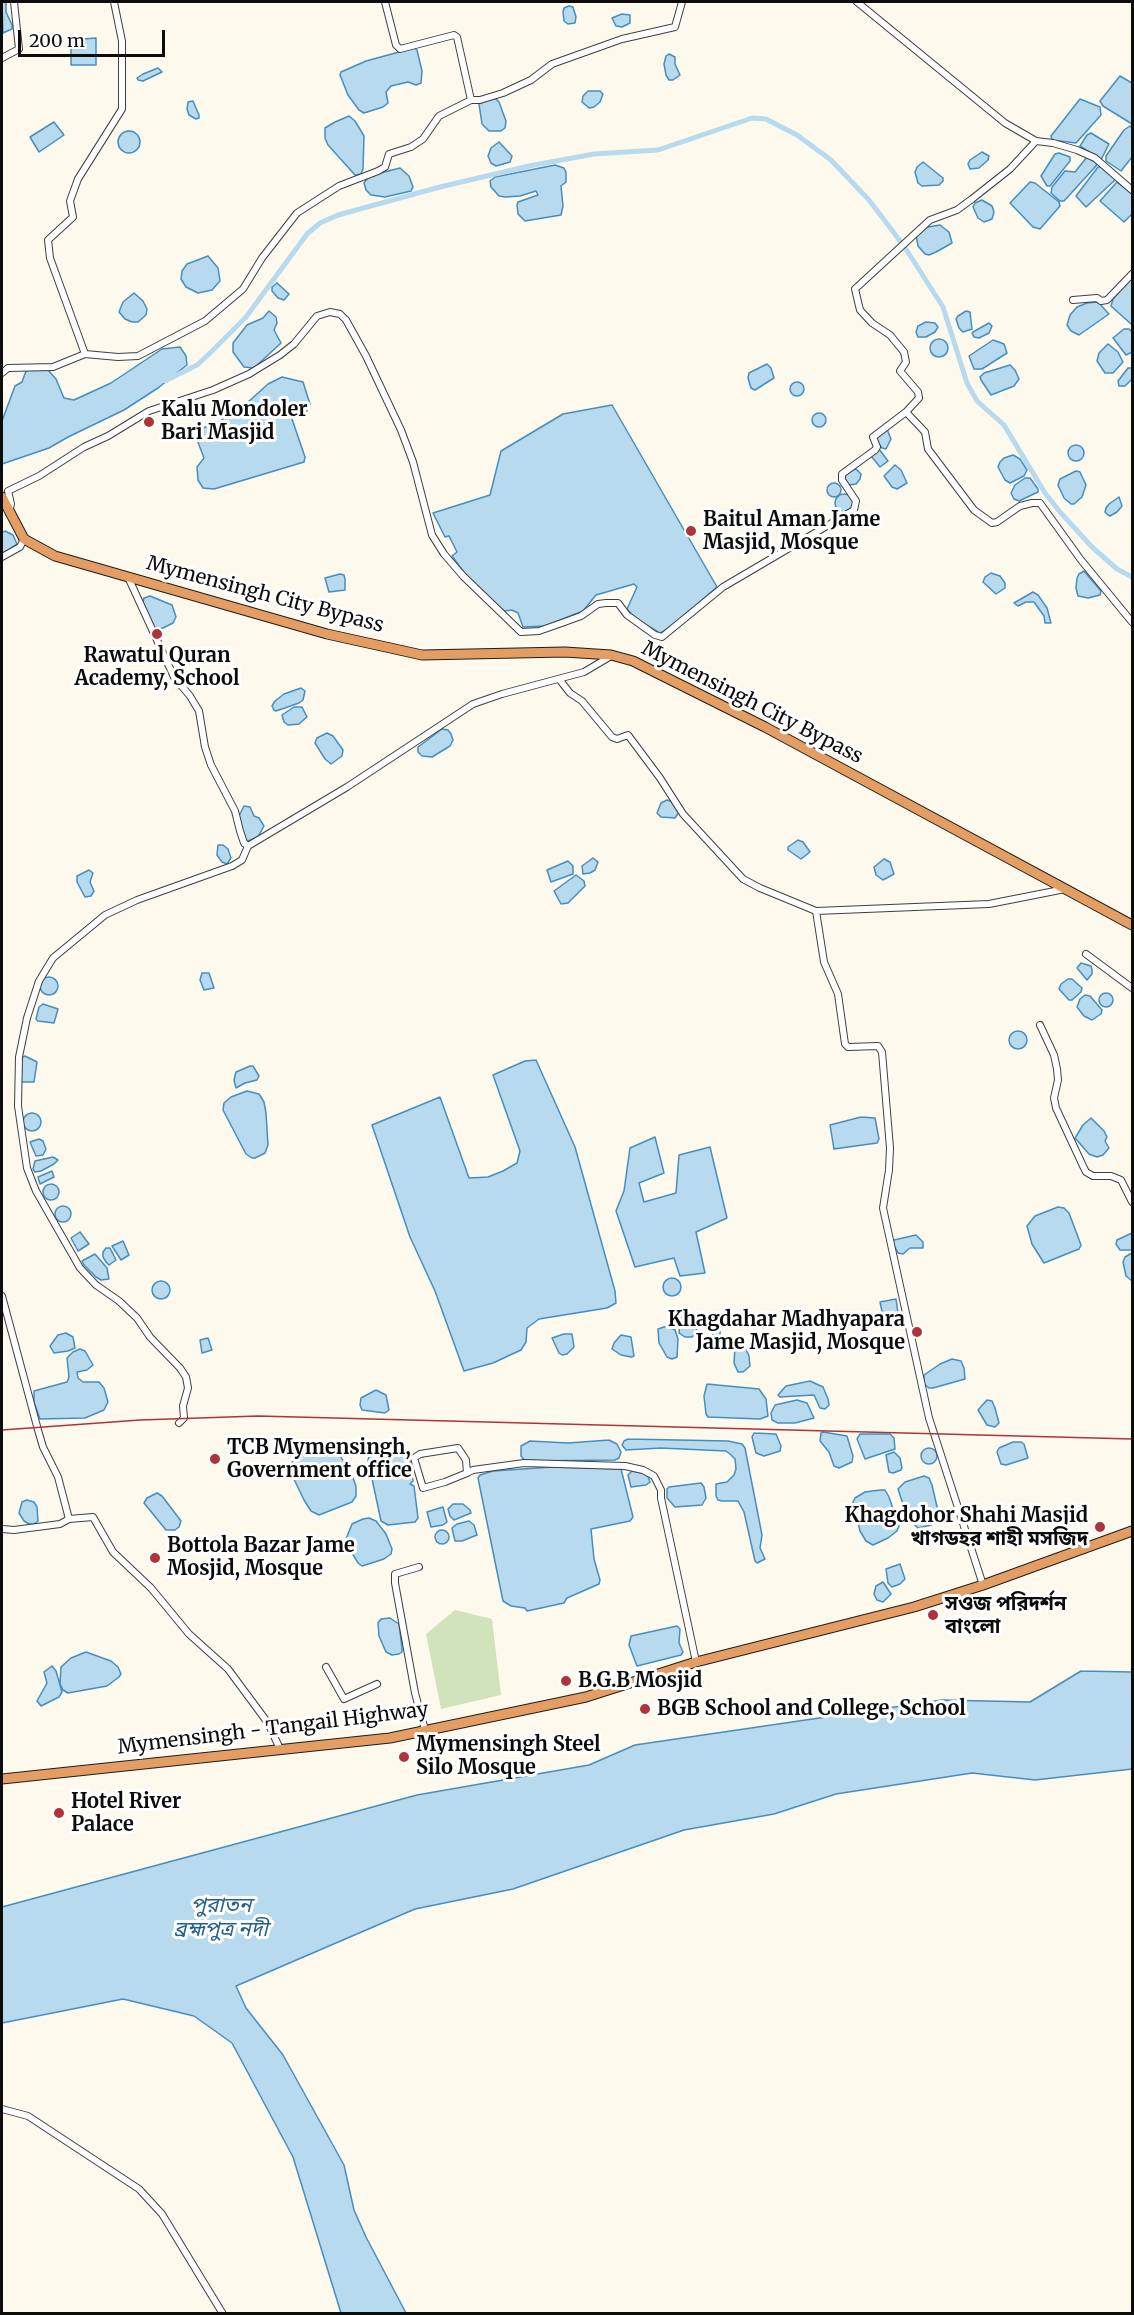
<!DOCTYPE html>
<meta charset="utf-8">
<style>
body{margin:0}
#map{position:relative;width:1134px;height:2315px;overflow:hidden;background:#fdfaed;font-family:Merriweather,serif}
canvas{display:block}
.frame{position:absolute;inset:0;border:3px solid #0c0c0c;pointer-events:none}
.scale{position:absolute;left:18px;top:30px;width:147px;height:27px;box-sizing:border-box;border:3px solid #0c0c0c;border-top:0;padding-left:8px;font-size:18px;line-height:21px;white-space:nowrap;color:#0c0c0c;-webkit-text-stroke:4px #fff;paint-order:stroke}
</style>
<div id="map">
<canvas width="1134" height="2315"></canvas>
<div class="frame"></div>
<div class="scale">200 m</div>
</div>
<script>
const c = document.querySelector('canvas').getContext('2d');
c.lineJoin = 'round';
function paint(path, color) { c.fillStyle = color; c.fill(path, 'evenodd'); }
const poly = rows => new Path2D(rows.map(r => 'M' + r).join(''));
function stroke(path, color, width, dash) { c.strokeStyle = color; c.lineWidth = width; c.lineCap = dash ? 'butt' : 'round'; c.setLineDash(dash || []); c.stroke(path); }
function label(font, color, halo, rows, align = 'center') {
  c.font = font + ' Merriweather,"Noto Sans Bengali",serif'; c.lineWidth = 6; c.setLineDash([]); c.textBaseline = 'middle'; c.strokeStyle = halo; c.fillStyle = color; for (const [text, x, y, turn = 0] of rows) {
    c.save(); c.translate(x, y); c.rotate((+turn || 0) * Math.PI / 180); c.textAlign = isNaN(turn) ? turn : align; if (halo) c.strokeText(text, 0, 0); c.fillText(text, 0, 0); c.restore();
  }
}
paint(poly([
 [455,1610,492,1619,501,1695,441,1709,426,1634]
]), '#d0e3ba');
const water = poly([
 [2,2,6,2,6,12,12,25,12,29,3,33,2,2],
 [569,6,573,7,576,17,575,23,568,24,564,21,563,12,564,8,569,6],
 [622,14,630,15,630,23,622,27,616,26,612,18,622,14],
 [96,38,96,65,71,65,71,40,96,38],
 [414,48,417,50,422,71,421,83,416,85,408,82,391,86,386,92,388,103,383,107,364,113,359,110,348,95,340,75,341,72,366,61,414,48],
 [669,54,675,57,675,64,680,75,673,80,669,80,666,75,664,64,666,56,669,54],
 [158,68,162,72,143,81,138,80,137,78,143,74,158,68],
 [1120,76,1132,83,1132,124,1103,106,1100,101,1120,76],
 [588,91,600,91,603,94,600,102,594,107,589,108,582,102,583,96,588,91],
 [488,99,496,99,499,102,506,121,505,128,501,131,489,131,482,124,479,104,488,99],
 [1080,99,1100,107,1101,115,1076,143,1052,140,1051,136,1080,99],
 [193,101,199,115,199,118,196,119,189,115,187,109,188,102,193,101],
 [349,116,355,121,364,136,363,169,361,174,355,175,328,145,325,138,325,128,335,122,349,116],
 [54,122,64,135,39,152,30,137,54,122],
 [1130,126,1132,128,1132,157,1121,171,1106,161,1106,156,1124,130,1130,126],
 '118 142a11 11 0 1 1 22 0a11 11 0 1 1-22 0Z',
 [1091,133,1109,144,1102,158,1100,159,1080,146,1087,135,1091,133],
 [499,142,512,156,510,162,496,166,491,163,488,156,491,148,499,142],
 [982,152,989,156,988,160,979,168,970,169,968,164,970,160,982,152],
 [1059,153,1070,157,1070,161,1050,186,1047,186,1041,176,1055,154,1059,153],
 [1087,157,1097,163,1096,166,1064,201,1060,201,1051,193,1052,187,1065,171,1075,172,1087,157],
 [923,162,943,178,943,181,939,185,922,186,918,183,915,172,917,167,923,162],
 [555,165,564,168,566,172,566,182,561,186,563,206,561,215,525,221,518,214,517,205,518,202,538,195,536,191,520,196,505,197,499,196,491,187,490,181,495,177,555,165],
 [1098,167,1101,167,1116,179,1086,207,1076,196,1098,167],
 [400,168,409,176,413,187,411,191,385,197,371,195,366,190,364,183,369,176,400,168],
 [1030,182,1035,183,1059,202,1060,206,1040,229,1033,227,1010,203,1030,182],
 [1117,182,1132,194,1132,214,1124,222,1100,201,1117,182],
 [982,200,992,206,994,212,992,219,984,222,978,218,973,207,975,203,982,200],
 [940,225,949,232,952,243,936,252,929,255,925,254,918,246,916,235,928,227,940,225],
 [208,256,218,268,220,281,212,290,198,293,186,287,181,279,182,271,187,264,208,256],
 [1132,277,1132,323,1131,324,1111,306,1113,299,1132,277],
 [277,283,289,294,284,300,278,298,272,291,272,287,277,283],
 [134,293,143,301,147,309,146,315,138,322,132,322,125,319,119,312,123,302,134,293],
 [1098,302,1109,314,1079,335,1071,331,1067,325,1070,315,1077,307,1087,303,1098,302],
 [269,311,276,317,277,323,274,330,281,343,254,368,244,367,233,352,233,343,247,325,263,318,269,311],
 [966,311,970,312,972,329,963,332,959,328,956,319,958,316,966,311],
 [926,322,935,323,938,327,935,332,926,337,918,337,916,332,918,326,926,322],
 [989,323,992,326,989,333,979,338,974,337,972,333,973,332,989,323],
 [1124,329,1129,329,1132,332,1132,352,1126,355,1113,338,1124,329],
 '930 348a9 9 0 1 1 18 0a9 9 0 1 1-18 0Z',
 [993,340,1004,344,1007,353,982,369,974,369,969,356,993,340],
 [1108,344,1118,352,1123,362,1113,373,1105,373,1097,361,1099,353,1108,344],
 [180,347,186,356,187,365,158,388,124,410,68,437,49,448,2,464,2,421,15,386,22,382,26,371,31,369,47,369,56,379,64,398,74,400,111,383,162,349,180,347],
 [767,364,771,368,774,378,755,390,751,388,748,378,749,373,767,364],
 [1010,365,1015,370,1019,379,1014,386,991,395,981,380,980,377,984,373,1010,365],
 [1128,368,1132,368,1132,379,1125,386,1119,386,1118,381,1128,368],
 [282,377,303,382,310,404,307,411,294,415,292,419,305,457,304,462,214,489,203,488,198,480,197,467,204,458,196,437,198,430,220,421,247,403,268,384,282,377],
 '790 389a7 7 0 1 1 14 0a7 7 0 1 1-14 0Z',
 [612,405,717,587,670,628,660,633,636,619,627,609,637,587,634,584,596,595,583,611,545,626,523,627,518,613,512,610,504,611,469,579,452,556,457,552,449,536,445,537,433,513,490,495,501,451,563,414,612,405],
 '812 420a7 7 0 1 1 14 0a7 7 0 1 1-14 0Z',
 [887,429,891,439,886,449,882,448,875,439,887,429],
 '1068 453a8 8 0 1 1 16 0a8 8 0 1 1-16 0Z',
 [879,449,888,461,880,467,871,456,879,449],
 [1013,455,1020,459,1027,470,1024,476,1010,483,1005,480,998,467,1000,462,1004,458,1013,455],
 [895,465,901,470,907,483,897,489,892,487,884,476,895,465],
 [856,469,861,474,860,479,856,484,849,485,844,477,848,472,856,469],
 [1076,471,1080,472,1086,485,1082,497,1074,504,1071,504,1064,498,1058,485,1060,479,1076,471],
 [1025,478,1030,478,1038,489,1038,492,1019,501,1014,499,1011,493,1015,485,1025,478],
 '827 490a7 7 0 1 1 14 0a7 7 0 1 1-14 0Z',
 '835 503a9 9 0 1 1 18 0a9 9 0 1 1-18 0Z',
 [1119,497,1122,506,1117,512,1110,516,1108,515,1105,512,1106,508,1109,504,1119,497],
 [5,531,13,535,17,544,2,554,2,533,5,531],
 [1084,571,1101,591,1100,595,1088,598,1078,596,1076,588,1077,578,1079,574,1084,571],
 [991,573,1000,576,1005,583,1005,588,996,594,983,582,985,577,991,573],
 [340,574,344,575,345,579,345,590,329,592,325,578,340,574],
 [1033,592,1038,595,1047,608,1051,623,1045,623,1044,616,1034,602,1026,602,1018,606,1014,603,1033,592],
 [150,596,172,605,176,617,173,623,159,630,153,626,143,602,144,598,150,596],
 [301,688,305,691,303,700,299,703,276,711,274,710,272,706,275,701,284,694,301,688],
 [294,707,302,707,307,717,299,724,288,725,284,722,282,715,294,707],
 [442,729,448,730,451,734,453,740,450,746,432,757,422,756,418,752,418,747,442,729],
 [327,733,333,736,343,750,342,756,331,764,325,759,315,743,317,738,327,733],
 [667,800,673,802,679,812,675,818,661,817,657,813,661,803,667,800],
 [244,806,250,807,254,816,259,818,264,826,258,837,248,841,244,838,239,816,244,806],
 [798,840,803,842,810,852,801,859,788,850,788,847,798,840],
 [218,845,223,845,228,849,231,858,227,864,222,862,217,855,218,845],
 [593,858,598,862,595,870,590,873,583,874,582,866,593,858],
 [884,859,890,862,894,874,883,880,876,875,874,867,884,859],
 [568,861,573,866,573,874,551,882,547,870,568,861],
 [89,870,93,873,90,882,94,891,91,896,85,897,77,882,77,876,89,870],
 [576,875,584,881,585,886,568,903,561,904,554,891,576,875],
 [1081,963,1091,966,1092,970,1092,974,1087,980,1077,968,1081,963],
 [202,973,209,973,214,988,204,990,200,980,202,973],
 '40 986a9 9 0 1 1 18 0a9 9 0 1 1-18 0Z',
 [1068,979,1072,979,1082,988,1081,992,1072,1000,1069,1000,1059,989,1061,984,1068,979],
 '1099 1000a7 7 0 1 1 14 0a7 7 0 1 1-14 0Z',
 [1085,995,1090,996,1102,1010,1101,1014,1092,1020,1084,1016,1077,1007,1080,999,1085,995],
 [43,1004,58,1009,54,1023,38,1021,36,1019,39,1007,43,1004],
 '1009 1040a9 9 0 1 1 18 0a9 9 0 1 1-18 0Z',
 [25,1056,37,1062,34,1082,22,1082,20,1078,21,1058,25,1056],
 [536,1060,575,1147,615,1291,616,1303,607,1308,539,1319,527,1328,526,1342,521,1350,493,1363,464,1371,435,1291,410,1237,372,1125,440,1097,469,1178,488,1177,503,1171,517,1163,520,1151,493,1075,525,1061,536,1060],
 [250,1066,253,1066,259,1076,257,1080,245,1083,236,1088,234,1080,236,1072,250,1066],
 [247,1091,259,1094,264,1102,266,1113,268,1145,265,1153,255,1158,252,1158,246,1154,223,1110,224,1103,231,1097,247,1091],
 '23 1122a9 9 0 1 1 18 0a9 9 0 1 1-18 0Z',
 [861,1117,875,1118,879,1139,877,1143,834,1149,830,1125,861,1117],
 [1091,1118,1104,1131,1107,1137,1105,1141,1109,1148,1103,1155,1097,1157,1089,1154,1075,1138,1083,1125,1091,1118],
 [655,1137,664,1173,639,1183,644,1202,676,1193,679,1155,710,1147,727,1218,696,1232,705,1273,680,1276,674,1258,635,1267,616,1211,624,1191,630,1148,655,1137],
 [39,1139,43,1141,46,1149,43,1155,36,1156,30,1142,39,1139],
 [53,1157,58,1160,54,1164,41,1171,35,1172,33,1169,35,1161,53,1157],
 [52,1171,54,1177,40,1184,38,1177,52,1171],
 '43 1192a8 8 0 1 1 16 0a8 8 0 1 1-16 0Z',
 '55 1214a8 8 0 1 1 16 0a8 8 0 1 1-16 0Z',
 [1058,1207,1064,1208,1069,1213,1081,1245,1079,1249,1044,1263,1032,1244,1027,1226,1035,1216,1058,1207],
 [80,1232,89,1244,78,1251,71,1238,80,1232],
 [1132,1233,1132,1250,1120,1250,1116,1244,1117,1240,1132,1233],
 [916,1235,923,1242,923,1248,910,1248,903,1254,898,1253,893,1243,894,1240,916,1235],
 [123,1241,129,1255,121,1260,112,1246,123,1241],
 [106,1248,110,1248,116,1260,109,1265,106,1262,103,1257,103,1252,106,1248],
 [1132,1253,1132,1281,1126,1276,1123,1262,1125,1257,1132,1253],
 [95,1254,107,1268,109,1279,101,1280,96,1277,84,1265,82,1261,95,1254],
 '663 1287a9 9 0 1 1 18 0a9 9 0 1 1-18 0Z',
 '152 1290a9 9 0 1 1 18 0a9 9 0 1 1-18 0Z',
 [896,1299,899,1320,884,1321,880,1302,896,1299],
 [689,1313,694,1317,697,1332,692,1337,685,1337,679,1333,680,1322,682,1317,689,1313],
 [712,1314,718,1318,720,1324,720,1337,717,1339,711,1332,712,1314],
 [667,1326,675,1330,678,1339,677,1357,672,1359,667,1357,659,1343,658,1329,667,1326],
 [66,1333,73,1337,75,1348,68,1351,54,1353,50,1346,58,1335,66,1333],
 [564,1334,572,1334,574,1347,567,1354,562,1355,559,1353,552,1338,564,1334],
 [621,1335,631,1337,634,1356,631,1357,621,1355,612,1349,614,1343,621,1335],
 [208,1338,212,1350,202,1353,200,1340,208,1338],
 [735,1347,746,1349,749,1356,750,1366,743,1372,738,1372,734,1363,735,1347],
 [80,1349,85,1351,93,1365,87,1370,77,1372,78,1378,83,1382,99,1382,104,1388,108,1402,104,1410,85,1418,40,1419,34,1402,34,1391,67,1382,69,1377,67,1358,73,1352,80,1349],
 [952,1359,961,1361,964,1368,965,1379,933,1388,929,1388,924,1384,924,1375,940,1364,952,1359],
 [810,1381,823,1387,828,1399,829,1405,825,1409,820,1408,814,1395,780,1397,778,1395,786,1386,810,1381],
 [707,1384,759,1389,766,1399,768,1416,760,1419,708,1417,706,1414,704,1396,707,1384],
 [376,1390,386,1395,389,1410,385,1413,362,1410,360,1405,361,1398,376,1390],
 [797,1400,807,1403,814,1418,795,1423,778,1423,772,1420,771,1413,775,1405,797,1400],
 [987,1400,992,1401,995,1408,999,1423,995,1427,987,1425,978,1410,987,1400],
 [823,1432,847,1436,853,1456,852,1462,839,1468,834,1466,829,1452,820,1441,821,1433,823,1432],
 [754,1433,776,1434,781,1446,780,1451,764,1456,756,1453,752,1437,754,1433],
 [860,1434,890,1434,894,1438,895,1449,865,1459,857,1439,860,1434],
 [628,1439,728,1441,742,1444,745,1448,762,1535,760,1548,765,1559,757,1563,755,1561,744,1512,738,1501,722,1501,718,1500,716,1496,716,1484,727,1482,734,1475,736,1469,735,1459,730,1454,726,1451,661,1448,626,1450,622,1445,624,1441,628,1439],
 [609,1440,617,1444,621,1452,619,1458,615,1460,525,1461,521,1456,521,1446,530,1441,568,1443,609,1440],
 [1013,1442,1021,1442,1024,1444,1028,1458,1006,1465,1001,1464,997,1452,999,1448,1013,1442],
 [332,1447,338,1452,353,1478,356,1486,356,1496,352,1502,319,1515,311,1511,304,1500,292,1475,291,1463,303,1453,332,1447],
 [384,1448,405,1450,409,1455,413,1481,410,1484,414,1486,418,1518,415,1522,388,1525,381,1521,368,1460,371,1452,384,1448],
 '921 1456a8 8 0 1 1 16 0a8 8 0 1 1-16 0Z',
 [894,1452,900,1458,902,1468,901,1470,893,1473,889,1472,886,1455,894,1452],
 [552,1467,621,1469,633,1517,630,1521,591,1529,594,1559,600,1580,599,1584,567,1598,564,1603,527,1611,525,1608,511,1606,503,1601,478,1478,480,1475,493,1471,552,1467],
 [632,1471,647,1474,650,1482,646,1485,631,1487,628,1475,632,1471],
 [924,1476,929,1478,932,1485,940,1520,931,1525,918,1528,908,1519,898,1489,905,1482,924,1476],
 [701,1483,704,1487,706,1498,702,1505,675,1507,667,1498,667,1489,669,1487,701,1483],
 [880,1490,885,1490,889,1497,899,1526,897,1531,888,1538,873,1545,866,1541,860,1531,853,1502,855,1498,865,1492,880,1490],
 [157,1493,162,1496,181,1521,179,1527,175,1530,166,1530,144,1503,147,1498,157,1493],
 [27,1500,34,1502,37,1507,38,1521,34,1524,29,1524,24,1521,19,1513,22,1502,27,1500],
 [453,1504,463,1504,470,1510,471,1513,454,1520,450,1516,448,1509,453,1504],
 [443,1507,447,1522,443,1525,431,1527,427,1512,443,1507],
 [363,1519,369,1518,376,1521,386,1534,392,1549,391,1554,384,1559,362,1566,358,1563,348,1546,346,1539,352,1524,363,1519],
 [469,1521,474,1525,477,1535,462,1541,455,1541,452,1528,457,1524,469,1521],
 '435 1537a7 7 0 1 1 14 0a7 7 0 1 1-14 0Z',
 [900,1564,905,1579,900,1584,892,1587,888,1583,886,1569,900,1564],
 [883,1582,891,1594,883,1602,877,1600,874,1594,876,1586,883,1582],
 [390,1618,399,1624,402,1648,402,1652,399,1654,392,1655,386,1652,379,1636,378,1623,381,1619,390,1618],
 [677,1626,680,1629,679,1643,683,1652,681,1655,637,1666,629,1645,631,1636,677,1626],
 [86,1652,111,1661,118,1667,121,1674,119,1677,107,1686,68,1693,63,1690,60,1684,61,1667,71,1658,86,1652],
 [52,1666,56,1671,62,1692,59,1697,41,1706,37,1701,47,1683,44,1672,52,1666],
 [1081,1671,1132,1672,1132,1769,1035,1780,972,1773,836,1794,774,1814,684,1830,513,1889,415,1909,236,1986,246,2008,283,2055,344,2165,354,2210,366,2237,406,2313,341,2313,293,2157,232,2043,194,2016,123,1999,2,2023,2,1907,417,1795,589,1765,635,1745,942,1700,1030,1702,1081,1671]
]);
paint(water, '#b7daef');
stroke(water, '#468ebd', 1.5);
stroke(poly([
 [165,381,197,365,209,354,246,317,307,234,320,223,338,215,440,187,529,166,594,154,658,150,752,118,766,119,797,135,831,160,869,200,904,246,943,307,967,383,977,401,1004,425,1045,493,1060,512,1092,547,1117,569,1132,577]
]), '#b7daef', 5);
const minor = poly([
 [857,2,1005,123,1036,141,1053,143,1077,150,1095,158,1132,190],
 [2,58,19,49,14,2],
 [471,100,480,100,503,93,531,80,552,64,622,39,675,27,682,2],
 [1073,300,1097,298,1101,301,1107,300,1132,274],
 [85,354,50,258,48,240,73,217,70,201,78,179,122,109,122,41,114,2],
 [2,373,8,368,53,367,85,354,118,357,138,356,205,321,243,289,262,258,297,213,339,186,378,171,385,167,389,154,411,147,423,139,439,116,471,100,457,37,454,35,400,49,396,45,385,2],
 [906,412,925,432,928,449,974,510,992,523,997,522,1020,506,1032,503,1040,503,1081,560,1132,622],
 [9,513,11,504,8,491,39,476,84,447,108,436,149,411,213,390,249,374,280,355,294,344,317,316,330,312,340,314,346,320,366,356,401,430,413,462,432,535,444,554,463,576,521,632,539,631,559,624,581,616,598,604,606,603,618,603,627,615,655,635,662,637,723,587,854,510,856,501,842,480,842,474,875,450,877,447,873,437,906,412,919,398,918,392,900,371,906,362,904,352,890,335,872,323,860,310,855,289,930,220,957,210,972,199,1010,169,1036,141],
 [2,557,20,547,24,539],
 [128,577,174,677,190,696,199,711,205,747,211,765,235,811,240,831,244,843,248,846],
 [559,679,570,693,582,701,612,737,617,739,628,735,660,778,683,814,743,879,760,888,816,911,989,904,1065,889],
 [816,911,824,962,838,994,845,1044,848,1047,878,1046,882,1052,890,1148,889,1170,883,1208,929,1418,983,1585],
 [1086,954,1132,988],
 [1040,1025,1054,1055,1057,1069,1058,1080,1054,1098,1056,1108,1083,1166,1086,1172,1093,1176,1111,1176,1121,1180,1132,1202],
 [2,1296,38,1430,43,1447,58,1477,69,1519,93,1517,113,1552,151,1588,189,1634,228,1669,268,1723,280,1749],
 [179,1423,184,1418,183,1406,188,1388,186,1377,180,1368,150,1337,137,1318,119,1301,96,1285,80,1268,36,1191,27,1168,18,1106,19,1057,27,1018,39,981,53,958,105,915,137,900,232,866,242,860,248,846,347,787,473,704,502,694,584,672,611,656],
 [467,1473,466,1460,458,1448,420,1454,414,1458,423,1488,445,1482,467,1473,473,1470,524,1463,625,1466,643,1470,654,1476,661,1490,661,1498,696,1662],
 [2,1529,14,1530,60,1524,69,1519],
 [419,1567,395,1574,395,1583,415,1693,425,1730],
 [326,1667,344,1699,377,1684],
 [2,2109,28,2116,139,2189,162,2214,223,2314]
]);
const highway = poly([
 [2,497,24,539,55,556,327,634,422,655,565,652,611,655,633,661,765,727,1132,925],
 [2,1779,390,1738,586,1697,696,1662,914,1607,983,1585,1132,1531]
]);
stroke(minor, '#3f3f3f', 8);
stroke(highway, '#1d1d1d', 11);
stroke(minor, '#fff', 6);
stroke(highway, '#e49e64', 9);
stroke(poly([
 [2,1430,140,1420,258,1416,1132,1439]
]), '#ac343a', 1.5);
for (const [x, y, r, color] of [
 [149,422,6,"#ac343a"],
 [691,531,6,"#ac343a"],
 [157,634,6,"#ac343a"],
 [917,1332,6,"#ac343a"],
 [215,1459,6,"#ac343a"],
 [1100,1527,6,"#ac343a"],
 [155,1558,6,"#ac343a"],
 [933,1615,6,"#ac343a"],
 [566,1681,6,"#ac343a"],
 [645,1709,6,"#ac343a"],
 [404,1757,6,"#ac343a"],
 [59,1813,6,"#ac343a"]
]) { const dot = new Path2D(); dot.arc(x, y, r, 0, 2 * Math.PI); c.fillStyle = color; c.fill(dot); stroke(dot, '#fff', 2); }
label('bold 20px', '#0c0c0c', '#fff', [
 ["Kalu Mondoler",161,410],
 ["Bari Masjid",161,433],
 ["Baitul Aman Jame",703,520],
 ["Masjid, Mosque",703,543],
 ["Rawatul Quran",157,656,"center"],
 ["Academy, School",157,679,"center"],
 ["Khagdahar Madhyapara",905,1320,"right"],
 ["Jame Masjid, Mosque",905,1343,"right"],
 ["TCB Mymensingh,",227,1448],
 ["Government office",227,1471],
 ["Khagdohor Shahi Masjid",1088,1516,"right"],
 ["খাগডহর শাহী মসজিদ",1088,1539,"right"],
 ["Bottola Bazar Jame",167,1546],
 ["Mosjid, Mosque",167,1569],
 ["সওজ পরিদর্শন",945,1604],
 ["বাংলো",945,1627],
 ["B.G.B Mosjid",578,1681],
 ["BGB School and College, School",657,1709],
 ["Mymensingh Steel",416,1745],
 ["Silo Mosque",416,1768],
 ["Hotel River",71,1802],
 ["Palace",71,1825]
], 'left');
label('20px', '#0c0c0c', '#fff', [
 ["Mymensingh City Bypass",265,595,15],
 ["Mymensingh City Bypass",752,703,27],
 ["Mymensingh - Tangail Highway",273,1729,-7]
]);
label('italic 21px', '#24618f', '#fff', [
 ["পুরাতন",221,1906],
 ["ব্রহ্মপুত্র নদী",221,1930]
]);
</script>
